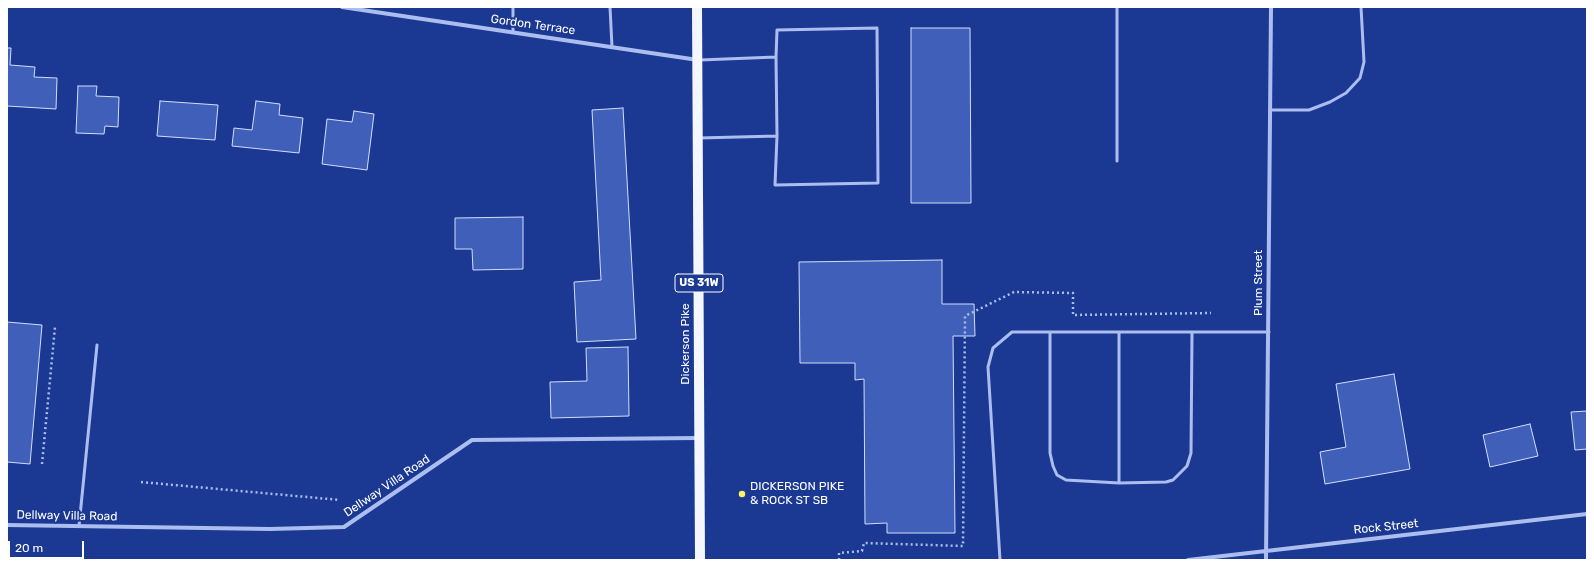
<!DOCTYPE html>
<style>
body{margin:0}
#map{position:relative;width:1594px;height:567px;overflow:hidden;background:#1b3993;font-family:Rubik,sans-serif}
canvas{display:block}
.frame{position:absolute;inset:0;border:8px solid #fff;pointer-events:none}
.scale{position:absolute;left:8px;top:541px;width:76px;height:18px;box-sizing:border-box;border:2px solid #fff;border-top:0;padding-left:5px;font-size:12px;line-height:14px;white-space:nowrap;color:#fff;-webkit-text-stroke:3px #1b3993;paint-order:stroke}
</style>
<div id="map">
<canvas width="1594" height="567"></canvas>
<div class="frame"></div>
<div class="scale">20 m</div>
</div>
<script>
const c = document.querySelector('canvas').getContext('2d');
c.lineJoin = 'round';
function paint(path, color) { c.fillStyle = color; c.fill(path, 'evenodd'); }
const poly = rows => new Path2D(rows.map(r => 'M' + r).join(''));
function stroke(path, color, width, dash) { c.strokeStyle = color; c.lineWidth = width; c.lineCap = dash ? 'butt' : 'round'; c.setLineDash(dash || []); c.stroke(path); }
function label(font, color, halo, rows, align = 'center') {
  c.font = font + ' Rubik,sans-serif'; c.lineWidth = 4; c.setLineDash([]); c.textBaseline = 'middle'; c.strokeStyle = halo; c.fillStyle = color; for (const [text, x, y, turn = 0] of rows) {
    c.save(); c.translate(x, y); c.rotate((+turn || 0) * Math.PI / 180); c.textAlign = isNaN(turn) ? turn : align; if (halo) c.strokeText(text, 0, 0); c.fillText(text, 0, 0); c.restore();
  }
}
const building = poly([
 [911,28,970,28,971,203,911,203,911,28],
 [7,48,11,48,10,65,35,67,34,77,57,78,56,109,7,106,7,48],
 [78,86,97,86,96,96,119,97,118,127,105,126,104,134,76,133,78,86],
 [160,101,218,105,215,140,157,136,160,101],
 [256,101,280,104,279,115,303,118,299,153,232,146,234,128,252,130,256,101],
 [623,108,636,339,577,342,574,282,601,280,592,110,623,108],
 [354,111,374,114,367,170,322,164,327,119,352,122,354,111],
 [523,217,523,269,473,270,472,249,455,249,455,218,523,217],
 [942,260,942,304,974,304,975,336,953,336,955,533,887,533,887,523,865,524,864,379,855,380,855,363,800,363,799,262,942,260],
 [7,322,42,325,30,464,7,462,7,322],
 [628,347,629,416,551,418,550,382,587,381,586,348,628,347],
 [1394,374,1410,469,1325,484,1320,452,1346,447,1336,384,1394,374],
 [1587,411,1587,449,1575,450,1571,412,1587,411],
 [1530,424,1538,456,1490,467,1483,435,1530,424]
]);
paint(building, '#3f5fb9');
stroke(building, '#d3defb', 1);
stroke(poly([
 [42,464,55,327],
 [141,482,340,500],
 [839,560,839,553,862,551,864,543,963,546,965,316,1014,292,1073,293,1073,315,1211,313]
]), '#acbeef', 2.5, [2, 3]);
stroke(poly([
 [513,7,513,32],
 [610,7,612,47],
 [1117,7,1117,161],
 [776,57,777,30,877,28,878,183,775,185,777,136],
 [1270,110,1309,110,1330,102,1346,93,1360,78,1364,62,1361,7],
 [699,138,777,136,776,57,700,60],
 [1119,332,1119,483],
 [1050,333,1050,453,1053,466,1057,475,1066,480,1119,483,1166,482,1173,480,1187,466,1191,453,1192,332],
 [79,526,97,345],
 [1000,560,988,367,993,348,1012,332,1269,332]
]), '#acbeef', 3);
stroke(poly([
 [342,7,698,60],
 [7,525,270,529,344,527,472,440,699,438],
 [1188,560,1587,514],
 [1266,560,1271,7]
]), '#acbeef', 4);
stroke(poly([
 [697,7,700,560]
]), '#f4f7ff', 10);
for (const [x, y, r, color] of [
 [742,494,4,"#fff06a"]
]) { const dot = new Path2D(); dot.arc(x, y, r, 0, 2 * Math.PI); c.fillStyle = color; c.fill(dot); stroke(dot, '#1b3993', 1.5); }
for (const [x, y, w] of [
 [699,283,48]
]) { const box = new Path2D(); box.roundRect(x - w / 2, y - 9, w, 18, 3); c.fillStyle = '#1b3993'; c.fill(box); stroke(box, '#fff', 1); }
label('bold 11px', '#fff', null, [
 ["US 31W",699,283]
]);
label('12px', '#fff', '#1b3993', [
 ["Gordon Terrace",533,25,8],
 ["Plum Street",1259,283,-90],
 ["Dickerson Pike",686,344,-90],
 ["Dellway Villa Road",387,486,-34],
 ["Dellway Villa Road",67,516,1],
 ["Rock Street",1386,527,-6]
]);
label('12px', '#fff', '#1b3993', [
 ["DICKERSON PIKE",750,487],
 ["& ROCK ST SB",750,501]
], 'left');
</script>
